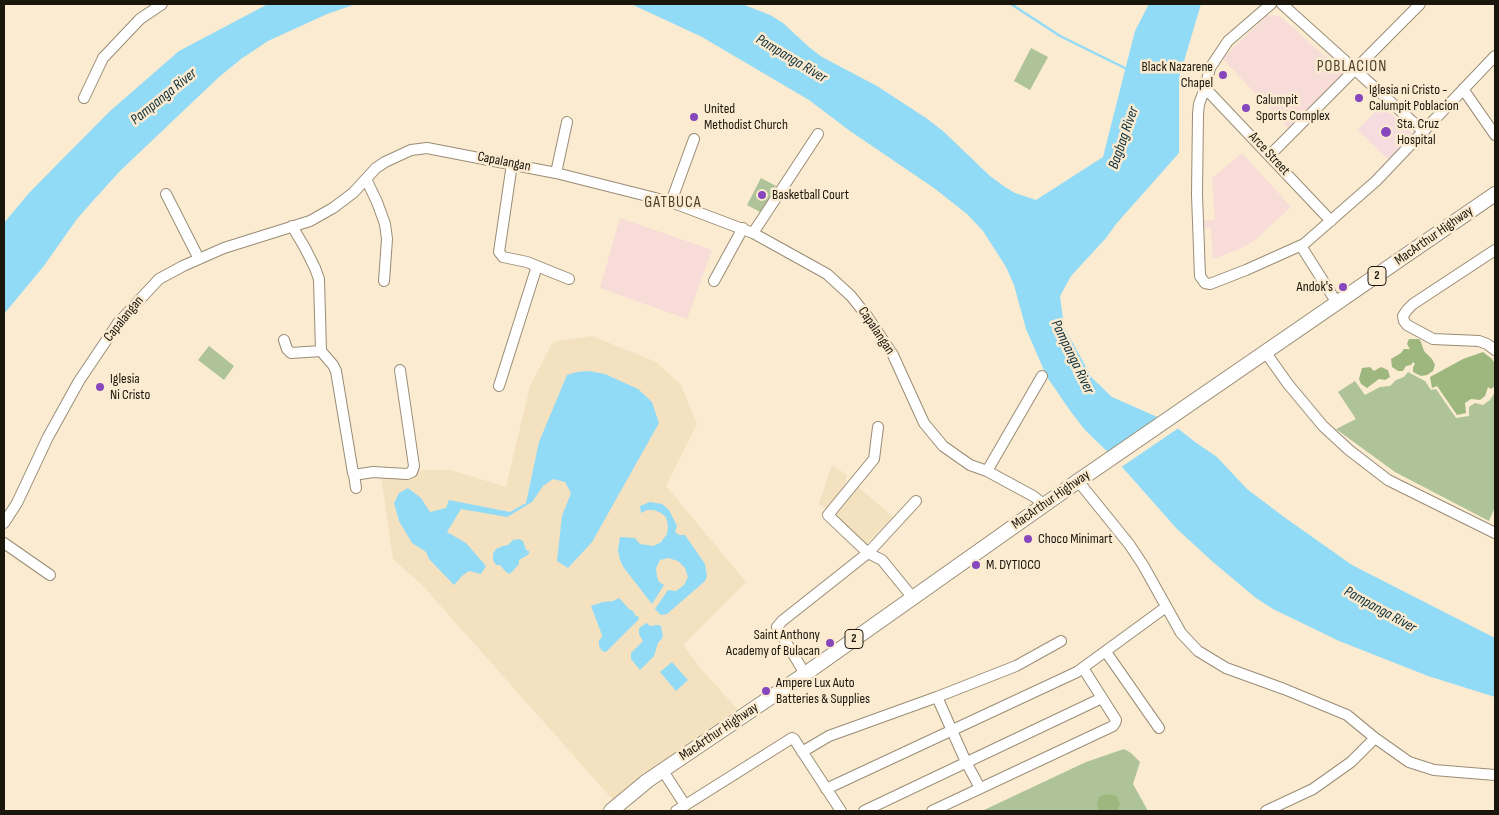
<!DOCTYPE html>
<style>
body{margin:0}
#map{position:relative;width:1499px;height:815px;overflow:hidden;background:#faebd1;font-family:"Sofia Sans Condensed",sans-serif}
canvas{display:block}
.frame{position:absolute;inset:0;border:5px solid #1b160c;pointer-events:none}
</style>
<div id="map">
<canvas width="1499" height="815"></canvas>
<div class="frame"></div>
</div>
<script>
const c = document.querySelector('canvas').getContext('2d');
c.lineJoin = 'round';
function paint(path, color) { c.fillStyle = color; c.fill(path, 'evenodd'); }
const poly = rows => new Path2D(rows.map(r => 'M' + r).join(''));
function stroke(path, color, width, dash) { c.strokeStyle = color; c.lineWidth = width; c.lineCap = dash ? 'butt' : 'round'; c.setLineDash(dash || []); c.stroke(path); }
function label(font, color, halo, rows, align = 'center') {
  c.font = font + ' "Sofia Sans Condensed",sans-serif'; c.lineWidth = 5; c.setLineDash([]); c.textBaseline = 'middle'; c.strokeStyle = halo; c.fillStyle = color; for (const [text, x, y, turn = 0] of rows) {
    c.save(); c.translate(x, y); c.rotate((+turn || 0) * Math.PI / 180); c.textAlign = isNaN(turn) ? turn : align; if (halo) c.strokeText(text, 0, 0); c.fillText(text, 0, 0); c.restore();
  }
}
paint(poly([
 [592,336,656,362,681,385,697,424,666,486,746,582,683,645,701,669,740,712,613,800,423,586,393,559,381,475,409,470,451,470,506,487,530,386,553,342],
 [832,465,847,475,845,484,850,486,828,511,819,504],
 [856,485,893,517,863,547,830,515]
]), '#f3e1c0');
paint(poly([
 [1268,15,1280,16,1344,74,1290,130,1223,59,1234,47],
 [1242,153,1291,207,1255,240,1244,247,1213,259,1211,228,1202,228,1202,220,1215,220,1212,178],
 [620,218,712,250,687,319,600,288]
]), '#f7dcd8');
paint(poly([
 [1381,105,1414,135,1389,160,1358,130]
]), '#f6dbdf');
paint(poly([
 [1031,48,1048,57,1030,90,1014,81],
 [761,178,776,186,762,213,747,205],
 [209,346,234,366,224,380,198,360],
 [1408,372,1425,381,1431,390,1436,389,1456,418,1469,416,1469,407,1475,403,1483,405,1490,400,1495,392,1495,507,1489,521,1395,472,1336,429,1356,419,1338,392,1355,381,1365,395,1380,387,1390,386,1396,380,1404,377],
 [1124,749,1131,753,1140,762,1133,784,1148,811,985,811,984,810,1086,762]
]), '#aec397');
paint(poly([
 [1409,339,1419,339,1421,342,1424,351,1432,359,1435,365,1433,371,1427,375,1421,376,1413,372,1413,367,1415,364,1413,362,1411,365,1406,366,1403,371,1398,371,1392,367,1391,359,1401,353,1404,349,1410,349,1407,344],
 [1483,352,1492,359,1495,364,1495,386,1491,389,1488,387,1485,396,1480,400,1471,399,1465,403,1466,413,1457,415,1437,386,1432,388,1430,377,1463,359],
 [1370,367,1374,371,1381,367,1388,370,1390,377,1385,380,1379,379,1367,388,1361,384,1359,379,1362,368],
 [1106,794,1117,796,1120,804,1117,811,1100,811,1099,810,1097,805,1099,797]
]), '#9db77e');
paint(poly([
 [268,4,356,4,327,14,268,41,241,59,219,77,120,171,91,203,77,219,43,267,4,314,4,223,29,193,109,112,179,51],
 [631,4,742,4,770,15,783,23,810,48,822,57,877,86,926,118,943,131,990,176,1005,187,1015,193,1036,200,1103,157,1135,31,1149,4,1201,4,1179,78,1179,153,1116,224,1106,238,1071,276,1060,296,1064,327,1092,378,1112,397,1171,423,1195,442,1217,457,1247,489,1284,517,1352,565,1495,638,1495,697,1428,676,1339,641,1273,609,1256,598,1213,562,1177,529,1115,459,1085,430,1071,412,1047,377,1026,329,1014,285,1006,267,983,231,967,214,934,188,850,131,809,100,702,37],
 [589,371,605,374,638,389,652,402,659,423,592,542,568,568,557,561,562,516,571,493,565,482,553,479,543,486,532,502,507,517,461,509,447,532,466,543,486,566,481,574,469,571,462,576,454,585,429,559,426,552,412,543,399,521,394,503,399,493,408,488,421,498,430,512,446,508,449,500,510,512,526,503,539,442,567,375,577,372],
 [650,502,662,504,669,510,677,526,675,532,679,535,685,535,705,564,707,576,705,581,667,614,661,615,655,609,668,590,676,591,684,585,688,577,685,568,678,561,668,558,660,560,656,568,657,577,659,582,664,585,652,604,624,568,620,560,618,550,620,537,635,538,640,544,654,546,661,542,667,534,668,526,666,517,661,513,654,510,647,510,641,513,640,506],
 [519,539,523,541,526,550,529,551,529,554,519,560,519,564,510,574,506,572,500,565,496,565,493,560,493,554,496,549,503,546,508,545,513,540],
 [619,598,630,610,632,610,636,616,638,616,639,619,606,652,602,651,599,646,599,640,602,637,602,635,591,606,603,602,613,601],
 [647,623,650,626,658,625,661,626,663,637,658,643,654,656,640,670,631,659,631,653,643,641,639,634,639,628],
 [672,662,688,680,676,691,660,672]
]), '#91dbf7');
paint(poly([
 [1172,420,1180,427,1120,468,1114,461]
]), '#faebd1');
stroke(poly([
 [1011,4,1060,36,1127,69]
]), '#91dbf7', 2.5);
const minor = poly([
 [1271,4,1228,41,1210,68,1205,88,1199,104,1198,114,1197,195,1200,276,1205,283,1210,284,1246,270,1304,244,1376,181,1495,56],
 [1282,4,1424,132],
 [1205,88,1331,221],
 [1463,89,1495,135],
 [84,98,103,58,140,19,162,4],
 [1270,155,1420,4],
 [512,164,499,252,503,257,527,262,569,279],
 [556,173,567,122],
 [366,179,377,202,385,224,387,239,384,281],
 [166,194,199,259],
 [671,202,694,139],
 [292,226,305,248,315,268,319,279,321,351,333,365,336,371,353,473,354,475,373,472,407,474,412,472,414,466,400,370],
 [753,233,818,134],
 [1301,246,1337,303],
 [1495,250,1413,304,1407,310,1403,316,1404,321,1407,325,1433,339,1479,341,1487,344,1495,350],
 [714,281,743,228],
 [284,340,287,349,291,353,321,351],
 [1266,353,1288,384,1323,426,1349,450,1388,480,1495,533],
 [499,386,537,266],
 [878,427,874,459,828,515,868,553,882,560,913,598],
 [987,471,1042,376],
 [354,475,356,488],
 [1078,481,1129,544,1143,565,1181,633,1198,651,1226,668,1284,689,1347,715,1375,738,1409,762,1434,770,1495,775],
 [4,523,17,503,48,437,79,381,118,323,159,279,183,266,224,248,310,221,333,208,353,193,376,168,385,162,411,150,427,148,556,173,671,202,753,233,827,274,851,296,867,316,893,355,924,423,943,446,970,465,987,471,1033,496,1045,505],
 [4,543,50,575],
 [1106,652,1159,728],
 [805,674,777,627,782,621,868,553,916,501],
 [937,697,966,762,980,788],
 [802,752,829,736,937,697,1016,666,1061,641],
 [663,771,685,805],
 [826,789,1077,672,1166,607],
 [676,811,792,738,794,739,841,811],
 [864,811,1102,698],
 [932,811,1113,726,1115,723,1116,720,1083,668],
 [1266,811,1313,789,1351,762,1375,738]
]);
const highway = poly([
 [611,811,647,781,805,674,1078,481,1495,194]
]);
stroke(minor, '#9a8d75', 12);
stroke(highway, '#9a8d75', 16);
stroke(minor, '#fff', 10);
stroke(highway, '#fff', 14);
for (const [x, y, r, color] of [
 [1223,75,5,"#8646bc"],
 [1359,98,5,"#8646bc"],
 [1246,108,5,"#8646bc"],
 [694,117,5,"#8646bc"],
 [1386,132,6,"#8646bc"],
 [762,195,5,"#8646bc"],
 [1343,287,5,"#8646bc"],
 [100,387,5,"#8646bc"],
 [1028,539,5,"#8646bc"],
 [976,565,5,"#8646bc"],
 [830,643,5,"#8646bc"],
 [766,691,5,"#8646bc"]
]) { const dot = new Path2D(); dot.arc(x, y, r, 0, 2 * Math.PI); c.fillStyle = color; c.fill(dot); stroke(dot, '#faebd1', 2); }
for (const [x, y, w] of [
 [1377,276,18],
 [854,639,18]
]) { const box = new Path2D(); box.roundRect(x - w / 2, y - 9.5, w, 19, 4); c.fillStyle = '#faebd1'; c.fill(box); stroke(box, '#1b160c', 1); }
label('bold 12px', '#1b160c', null, [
 ["2",1377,276],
 ["2",854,639]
]);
label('14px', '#1b160c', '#faebd1', [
 ["Black Nazarene",1213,67,"right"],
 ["Chapel",1213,83,"right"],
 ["Iglesia ni Cristo -",1369,90],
 ["Calumpit Poblacion",1369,106],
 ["Calumpit",1256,100],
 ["Sports Complex",1256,116],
 ["United",704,109],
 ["Methodist Church",704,125],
 ["Sta. Cruz",1397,124],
 ["Hospital",1397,140],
 ["Basketball Court",772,195],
 ["Andok's",1333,287,"right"],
 ["Iglesia",110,379],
 ["Ni Cristo",110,395],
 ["Choco Minimart",1038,539],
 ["M. DYTIOCO",986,565],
 ["Saint Anthony",820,635,"right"],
 ["Academy of Bulacan",820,651,"right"],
 ["Ampere Lux Auto",776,683],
 ["Batteries & Supplies",776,699]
], 'left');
label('14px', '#1b160c', '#faebd1', [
 ["Arce Street",1269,154,47],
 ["Capalangan",504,162,11],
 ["MacArthur Highway",1434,236,-35],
 ["Capalangan",124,319,-51],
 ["Capalangan",876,331,56],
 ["MacArthur Highway",1051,500,-35],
 ["MacArthur Highway",719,732,-34]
]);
label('italic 15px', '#0c2f3b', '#faebd1', [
 ["Pampanga River",791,59,31],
 ["Pampanga River",164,97,-39],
 ["Bagbag River",1124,138,-71],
 ["Pampanga River",1072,357,64],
 ["Pampanga River",1380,610,29]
]);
c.letterSpacing = '1px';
label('16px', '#4d412c', '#faebd1', [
 ["POBLACION",1352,67],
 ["GATBUCA",673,203]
]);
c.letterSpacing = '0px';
</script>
